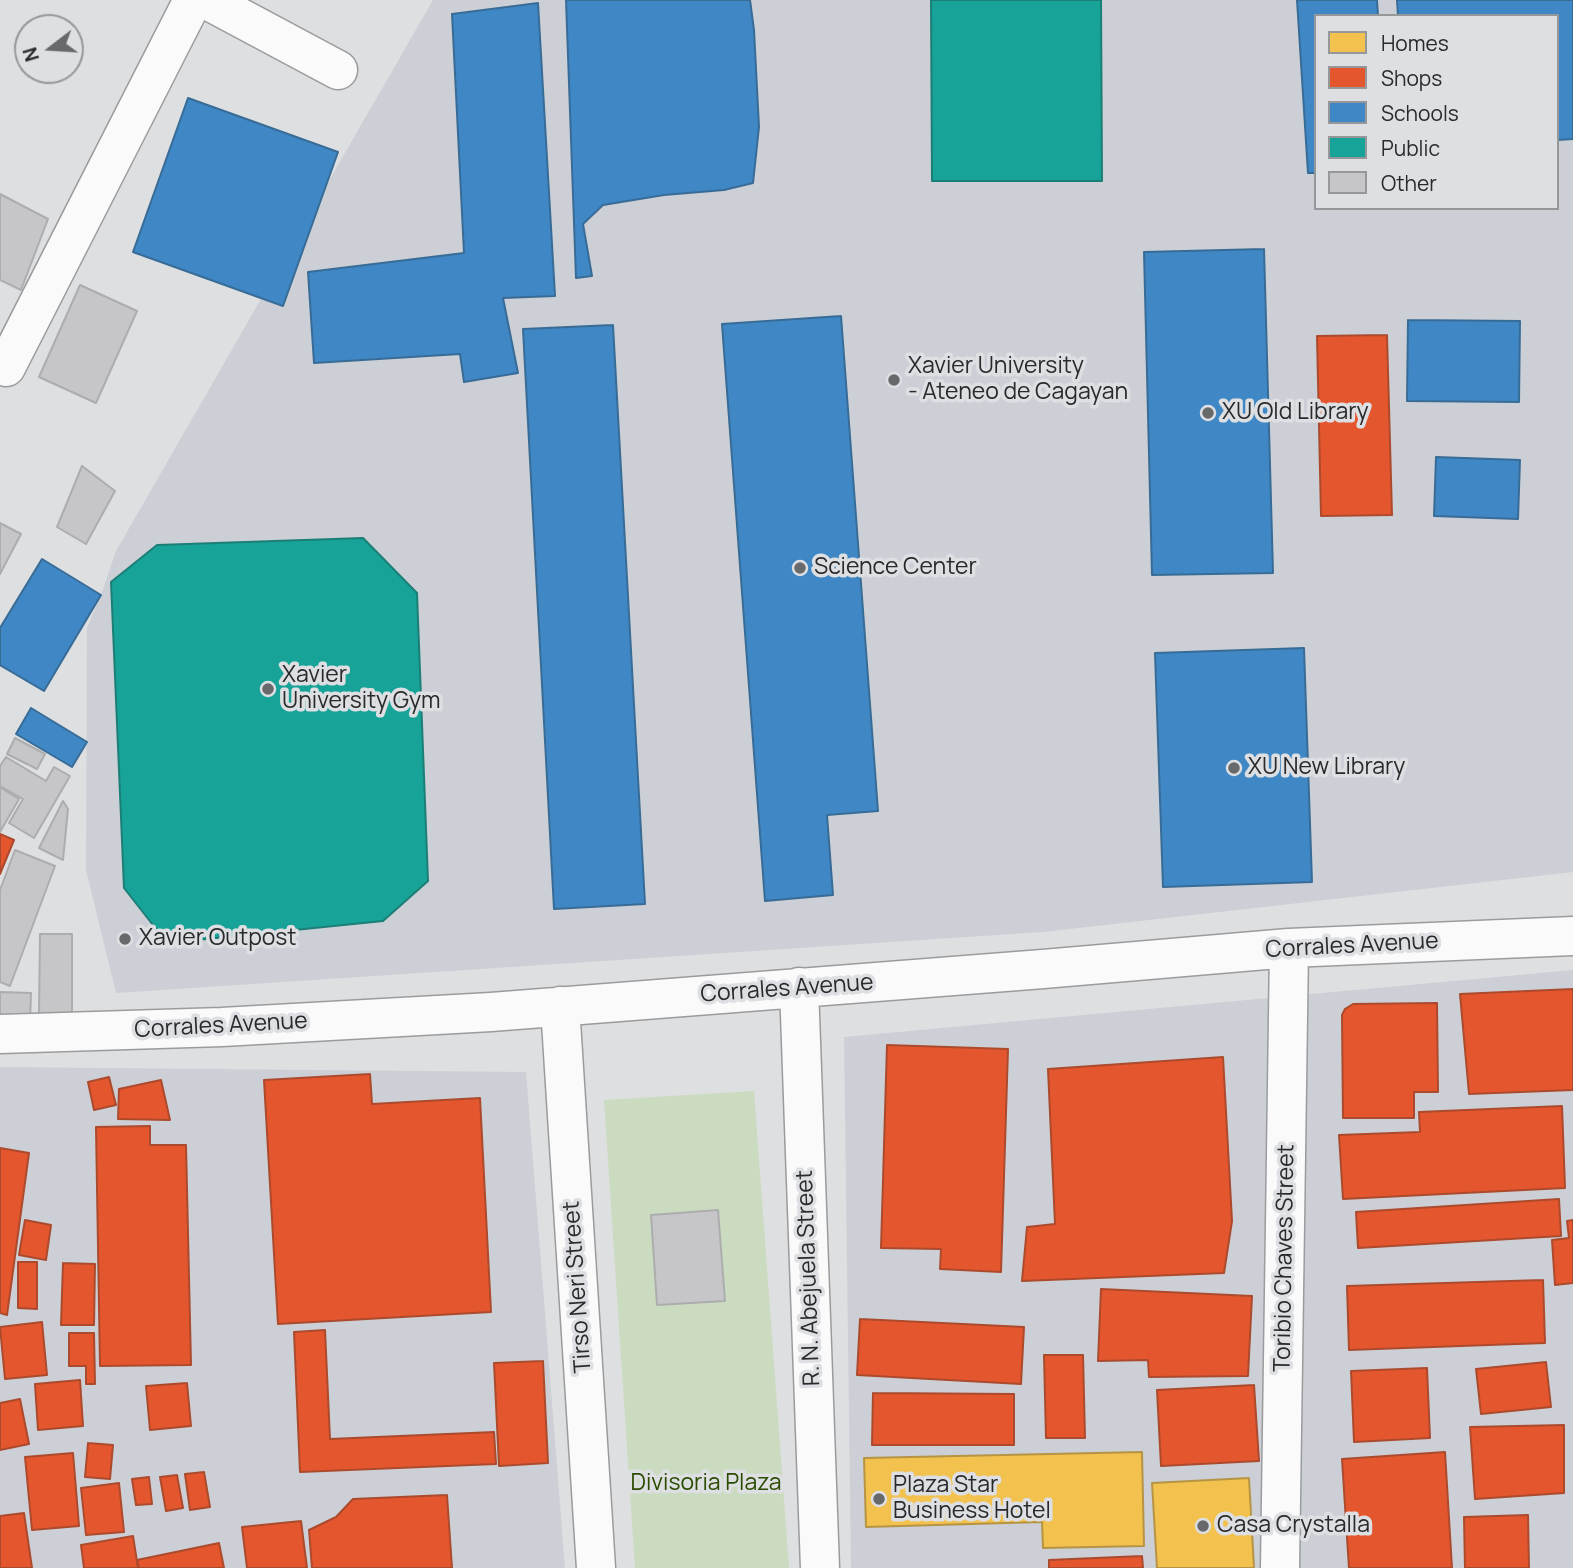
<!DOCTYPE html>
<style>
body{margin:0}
#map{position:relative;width:1573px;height:1568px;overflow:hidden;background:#dedfe1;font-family:Manrope,sans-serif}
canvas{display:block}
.legend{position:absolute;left:1314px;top:14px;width:245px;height:196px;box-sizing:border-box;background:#dddfe2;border:2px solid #959799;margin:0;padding:9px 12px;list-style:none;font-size:21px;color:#292a2b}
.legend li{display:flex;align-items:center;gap:14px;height:35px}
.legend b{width:35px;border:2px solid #959799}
.north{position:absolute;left:14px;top:14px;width:70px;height:70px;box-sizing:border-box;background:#dddfe2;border:2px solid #959799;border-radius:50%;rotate:253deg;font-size:19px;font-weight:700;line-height:28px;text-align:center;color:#292a2b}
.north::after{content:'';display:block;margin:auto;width:24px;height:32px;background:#68696b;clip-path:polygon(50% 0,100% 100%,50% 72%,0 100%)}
</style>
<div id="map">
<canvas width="1573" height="1568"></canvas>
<ul class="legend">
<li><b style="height:19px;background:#f2c14e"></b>Homes</li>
<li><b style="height:19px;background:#e4572e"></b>Shops</li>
<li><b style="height:19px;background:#3f88c5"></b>Schools</li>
<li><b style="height:19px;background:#17a398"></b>Public</li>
<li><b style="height:19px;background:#c6c6c8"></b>Other</li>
</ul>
<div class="north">N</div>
</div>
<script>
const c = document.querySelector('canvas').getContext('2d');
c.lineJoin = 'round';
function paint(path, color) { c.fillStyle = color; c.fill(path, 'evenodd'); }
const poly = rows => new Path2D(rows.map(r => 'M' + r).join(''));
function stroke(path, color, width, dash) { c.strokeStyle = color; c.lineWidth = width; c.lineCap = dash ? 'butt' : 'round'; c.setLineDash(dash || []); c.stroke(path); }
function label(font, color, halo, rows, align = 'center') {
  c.font = font + ' Manrope,sans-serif'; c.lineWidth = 7; c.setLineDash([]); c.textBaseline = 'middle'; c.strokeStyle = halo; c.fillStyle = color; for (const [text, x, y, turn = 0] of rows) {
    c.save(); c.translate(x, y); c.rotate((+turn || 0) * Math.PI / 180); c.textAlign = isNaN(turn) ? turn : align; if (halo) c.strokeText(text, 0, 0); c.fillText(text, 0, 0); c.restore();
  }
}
paint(poly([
 [433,0,1573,0,1573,872,1043,932,116,993,86,870,87,628,101,595,116,551],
 [1316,16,1557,16,1557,208,1316,208],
 [1573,970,1573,1568,851,1568,844,1037],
 [0,1067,526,1072,565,1568,0,1568]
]), '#cccfd5');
paint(poly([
 [754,1091,789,1568,635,1568,604,1100]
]), '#cbdbbf');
const homes = poly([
 [1142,1452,1144,1546,1043,1548,1042,1522,866,1527,864,1458,1142,1452],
 [1249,1478,1254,1568,1157,1568,1152,1483,1249,1478]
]);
paint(homes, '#f2c14e');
stroke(homes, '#b69444', 2);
const shops = poly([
 [1387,335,1392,515,1321,516,1317,336,1387,335],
 [0,834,14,840,0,874,0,834],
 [1573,989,1573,1090,1469,1094,1460,994,1573,989],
 [1437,1003,1438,1092,1414,1092,1414,1118,1343,1118,1342,1015,1345,1009,1353,1004,1437,1003],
 [887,1045,1008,1049,1001,1272,940,1269,941,1249,881,1248,887,1045],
 [1223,1057,1232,1221,1224,1273,1022,1281,1027,1227,1055,1224,1048,1069,1223,1057],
 [370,1074,372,1104,480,1098,491,1312,278,1324,264,1080,370,1074],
 [109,1077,116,1105,94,1110,88,1082,109,1077],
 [161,1080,170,1120,118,1119,119,1089,161,1080],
 [1562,1106,1565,1188,1343,1199,1339,1135,1420,1132,1419,1112,1562,1106],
 [150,1126,150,1145,186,1145,191,1365,100,1366,96,1127,150,1126],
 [0,1148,29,1153,7,1315,0,1313,0,1148],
 [1559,1199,1561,1236,1358,1248,1356,1212,1559,1199],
 [25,1220,51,1225,46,1260,19,1255,25,1220],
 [1573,1220,1573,1283,1555,1285,1552,1240,1569,1238,1567,1221,1573,1220],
 [18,1262,37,1262,37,1309,18,1308,18,1262],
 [63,1263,95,1264,94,1325,61,1325,63,1263],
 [1543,1280,1545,1343,1349,1350,1347,1286,1543,1280],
 [1101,1289,1252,1296,1248,1376,1149,1377,1148,1360,1098,1361,1101,1289],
 [860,1319,1024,1327,1021,1384,857,1375,860,1319],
 [42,1322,47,1375,5,1379,0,1327,42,1322],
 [325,1330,330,1439,494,1432,496,1464,300,1472,294,1332,325,1330],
 [69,1333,94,1333,95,1384,86,1384,86,1366,69,1366,69,1333],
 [1044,1355,1083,1355,1085,1438,1046,1438,1044,1355],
 [543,1361,548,1463,499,1466,494,1363,543,1361],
 [1546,1362,1551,1407,1481,1414,1476,1369,1546,1362],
 [1427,1368,1430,1438,1354,1442,1351,1371,1427,1368],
 [80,1380,83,1426,38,1430,35,1384,80,1380],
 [187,1383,191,1426,150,1430,146,1386,187,1383],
 [1254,1385,1259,1461,1161,1466,1157,1390,1254,1385],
 [873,1393,1014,1394,1014,1445,872,1445,873,1393],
 [20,1399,29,1444,0,1450,0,1403,20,1399],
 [1564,1425,1564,1493,1475,1499,1470,1427,1564,1425],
 [88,1443,113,1445,110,1479,85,1477,88,1443],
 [1445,1452,1452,1568,1349,1568,1342,1459,1445,1452],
 [73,1453,79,1526,32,1530,25,1457,73,1453],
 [204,1472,210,1507,190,1510,185,1474,204,1472],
 [177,1475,183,1508,166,1511,160,1477,177,1475],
 [149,1477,152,1504,136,1505,132,1479,149,1477],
 [119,1483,124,1532,86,1535,81,1488,119,1483],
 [447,1495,452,1568,312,1568,309,1530,336,1517,353,1499,447,1495],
 [24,1513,32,1568,0,1568,0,1516,24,1513],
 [1528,1515,1529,1568,1465,1568,1464,1517,1528,1515],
 [301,1521,307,1568,247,1568,242,1527,301,1521],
 [133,1536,138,1568,84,1568,81,1545,133,1536],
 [219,1543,224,1568,139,1568,137,1560,219,1543],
 [1142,1556,1143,1568,1049,1568,1049,1560,1142,1556]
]);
paint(shops, '#e4572e');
stroke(shops, '#ac4a2d', 2);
const schools = poly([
 [566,0,750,0,754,30,759,127,753,183,724,190,664,195,603,205,583,224,592,276,576,278,566,0],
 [1297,0,1377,0,1378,16,1316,16,1316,173,1308,173,1297,0],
 [1397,0,1573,0,1573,139,1557,140,1557,16,1398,16,1397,0],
 [538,3,555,296,503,298,518,373,464,382,460,354,314,363,308,272,464,253,452,14,538,3],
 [188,98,338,152,283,306,133,252,188,98],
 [1264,249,1273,573,1152,575,1144,252,1264,249],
 [841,316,878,811,827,815,833,895,765,901,722,324,841,316],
 [1408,320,1520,321,1519,402,1407,401,1408,320],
 [613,325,645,904,554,909,523,329,613,325],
 [1436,457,1520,460,1518,519,1434,516,1436,457],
 [42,559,101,595,44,691,0,665,0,628,42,559],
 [1304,648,1312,882,1163,887,1155,653,1304,648],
 [31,708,87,742,72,767,16,734,31,708]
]);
paint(schools, '#3f88c5');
stroke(schools, '#386c97', 2);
const public = poly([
 [931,0,1101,0,1102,181,932,181,931,0],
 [363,538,417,593,428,881,383,921,167,943,124,888,111,582,157,545,363,538]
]);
paint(public, '#17a398');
stroke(public, '#1c7f77', 2);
const building = poly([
 [0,194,48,219,21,290,0,280,0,194],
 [80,285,137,311,96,403,39,377,80,285],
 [82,466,115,491,86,544,57,527,82,466],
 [0,523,21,534,0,574,0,523],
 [15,738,45,754,37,769,7,754,15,738],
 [6,757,46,781,54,767,70,776,34,838,9,823,23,799,0,786,0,766,6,757],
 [0,787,19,799,0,832,0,787],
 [63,801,68,809,63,860,39,848,63,801],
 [15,850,55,866,10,986,0,982,0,890,15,850],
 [40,934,72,934,72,1015,39,1015,40,934],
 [0,992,31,993,30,1024,0,1023,0,992],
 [718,1210,725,1301,657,1305,651,1215,718,1210]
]);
paint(building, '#c6c6c8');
stroke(building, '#acadae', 2);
const minor = poly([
 [207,0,338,70],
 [6,367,193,0],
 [799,987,820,1568],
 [560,1006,596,1568],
 [0,1034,222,1027,491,1012,1043,969,1289,948,1573,936],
 [1280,1568,1289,948]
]);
stroke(minor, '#9a9b9d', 41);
stroke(minor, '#fafafa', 38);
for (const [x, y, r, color] of [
 [894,380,7,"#68696b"],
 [1208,413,7,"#68696b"],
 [800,568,7,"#68696b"],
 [268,689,7,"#68696b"],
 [1234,768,7,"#68696b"],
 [125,939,7,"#68696b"],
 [879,1499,7,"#68696b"],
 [1203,1526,7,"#68696b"]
]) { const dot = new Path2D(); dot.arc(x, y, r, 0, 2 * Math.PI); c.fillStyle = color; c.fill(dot); stroke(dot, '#dddfe2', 2.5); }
label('23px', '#292a2b', '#dddfe2', [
 ["Xavier University",908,367],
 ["- Ateneo de Cagayan",908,393],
 ["XU Old Library",1222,413],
 ["Science Center",814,568],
 ["Xavier",282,676],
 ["University Gym",282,702],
 ["XU New Library",1248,768],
 ["Xavier Outpost",139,939],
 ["Plaza Star",893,1486],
 ["Business Hotel",893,1512],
 ["Casa Crystalla",1217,1526]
], 'left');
label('23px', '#292a2b', '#dddfe2', [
 ["Corrales Avenue",1352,946,-3],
 ["Corrales Avenue",787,989,-4],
 ["Corrales Avenue",221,1026,-3],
 ["Toribio Chaves Street",1285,1258,-89],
 ["R. N. Abejuela Street",809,1278,-92],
 ["Tirso Neri Street",578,1287,-94]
]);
label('23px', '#2c4c01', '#dddfe2', [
 ["Divisoria Plaza",706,1484]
]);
</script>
